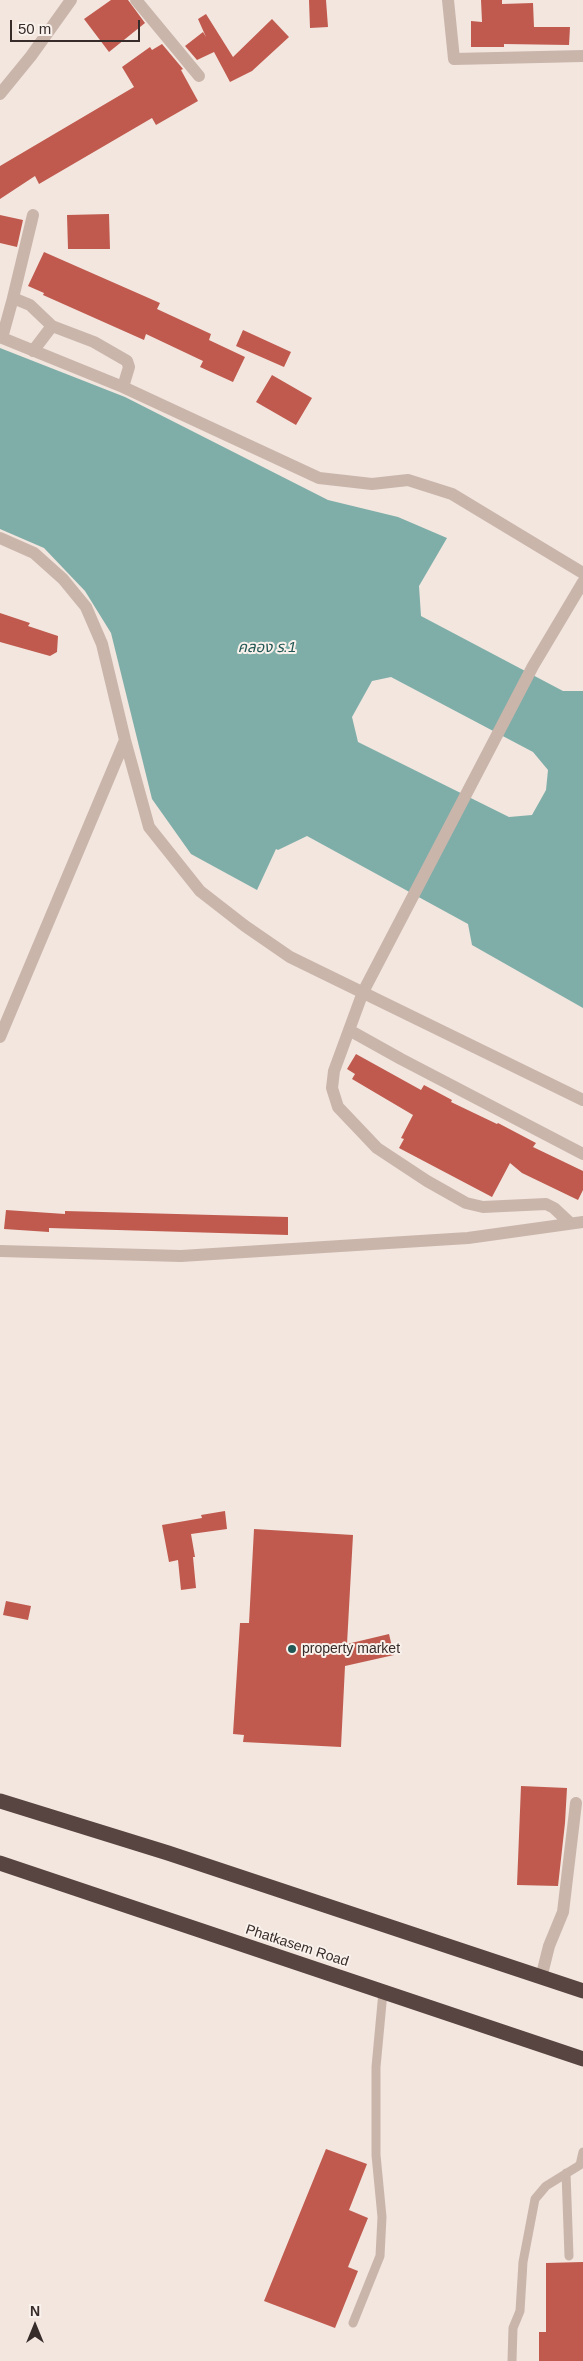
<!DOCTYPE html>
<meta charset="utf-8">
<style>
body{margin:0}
#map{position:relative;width:583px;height:2361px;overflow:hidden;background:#f2e6df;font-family:Helvetica,sans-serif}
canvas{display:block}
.north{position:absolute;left:10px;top:2301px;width:50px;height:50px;-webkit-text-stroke:4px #f9f1eb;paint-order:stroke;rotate:0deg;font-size:14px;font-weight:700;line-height:20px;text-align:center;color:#382c2a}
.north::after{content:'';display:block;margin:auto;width:18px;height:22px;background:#382c2a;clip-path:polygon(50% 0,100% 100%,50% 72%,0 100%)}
.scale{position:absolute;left:10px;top:20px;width:130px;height:22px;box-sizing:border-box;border:2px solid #382c2a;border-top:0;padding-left:6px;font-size:15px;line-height:18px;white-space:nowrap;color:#382c2a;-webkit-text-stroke:4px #f9f1eb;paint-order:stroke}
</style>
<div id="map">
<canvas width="583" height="2361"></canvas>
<div class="north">N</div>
<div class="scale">50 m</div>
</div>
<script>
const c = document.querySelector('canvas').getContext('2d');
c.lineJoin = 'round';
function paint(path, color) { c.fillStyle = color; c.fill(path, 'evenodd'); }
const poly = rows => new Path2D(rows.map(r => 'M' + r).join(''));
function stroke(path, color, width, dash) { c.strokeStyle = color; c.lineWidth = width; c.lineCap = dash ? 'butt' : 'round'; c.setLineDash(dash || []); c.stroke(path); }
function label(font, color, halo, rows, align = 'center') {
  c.font = font + ' Helvetica,"Noto Sans Thai",sans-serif'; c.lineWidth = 4; c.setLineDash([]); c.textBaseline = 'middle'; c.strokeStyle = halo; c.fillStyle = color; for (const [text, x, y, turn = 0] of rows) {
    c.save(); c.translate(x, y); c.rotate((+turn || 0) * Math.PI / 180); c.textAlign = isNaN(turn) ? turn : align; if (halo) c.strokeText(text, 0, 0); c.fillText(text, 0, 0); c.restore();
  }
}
paint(poly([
 [0,348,125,397,328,500,398,517,447,538,419,586,421,616,563,691,583,691,583,1008,472,945,468,924,307,836,278,850,276,849,257,890,191,854,152,799,111,633,85,591,44,548,0,529],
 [391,677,533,752,548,770,546,790,532,815,509,817,358,742,352,717,372,681]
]), '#7faea9');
paint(poly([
 [111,0,128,0,145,23,109,52,84,19],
 [309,0,326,0,328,27,310,28],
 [481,0,502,0,502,4,533,3,534,27,570,27,569,45,504,44,504,47,471,47,471,21,482,22],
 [206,14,233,57,272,19,289,37,252,71,230,82,214,52,197,60,185,46,203,32,206,37,198,19],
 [162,44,183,69,181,70,198,101,156,125,152,118,39,184,35,176,0,199,0,166,134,87,122,67,150,47,152,50],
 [109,214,110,249,68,249,67,215],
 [0,215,23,220,17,247,0,243],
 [44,252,160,303,157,309,211,334,209,340,245,357,233,382,200,367,203,361,146,334,144,340,43,295,44,293,28,286],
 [243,330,291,352,284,367,236,346],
 [272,375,312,398,296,425,256,402],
 [0,613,30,623,28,626,58,636,57,652,50,656,0,642],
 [356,1054,421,1090,424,1085,452,1100,451,1102,497,1124,498,1123,536,1143,533,1147,583,1171,583,1190,578,1200,522,1173,510,1163,492,1197,399,1148,404,1139,401,1138,413,1115,352,1079,355,1074,347,1069],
 [6,1210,65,1214,65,1211,288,1217,288,1235,49,1228,49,1232,4,1229],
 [225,1511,227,1529,191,1534,195,1557,193,1557,196,1588,181,1590,178,1560,169,1562,162,1525,202,1518,201,1515],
 [254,1529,353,1535,347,1644,389,1634,394,1655,345,1666,341,1747,243,1742,244,1735,233,1734,240,1623,249,1623],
 [6,1601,31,1606,28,1620,3,1615],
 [521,1786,567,1788,565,1823,558,1886,517,1885],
 [326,2149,367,2164,349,2210,368,2218,348,2267,358,2271,335,2328,264,2301],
 [583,2262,583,2361,539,2361,539,2332,546,2332,546,2263]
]), '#c05a4e');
stroke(poly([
 [566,2173,569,2256],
 [353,2323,380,2256,382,2217,376,2155,376,2067,383,1992],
 [512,2361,513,2328,520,2311,523,2262,535,2199,546,2186,580,2165,583,2152]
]), '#cab5ab', 9);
stroke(poly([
 [136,0,199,76],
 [448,0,454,59,583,56],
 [0,94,31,56,71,0],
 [33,215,13,298,30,305,52,326],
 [0,337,123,387,319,478,372,484,408,480,452,494,583,573],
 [2,338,13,298],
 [33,351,52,326,94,342,127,361,129,367,123,387],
 [0,538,34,553,63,579,86,607,102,644,125,740,149,827,200,891,245,926,290,957,583,1100],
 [349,1030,401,1059,583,1154],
 [0,1037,125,740],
 [570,1223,554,1208,546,1204,483,1207,466,1203,427,1181,377,1148,338,1107,332,1088,334,1071,363,992,533,666,583,582],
 [0,1251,181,1256,468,1238,583,1222],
 [541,1978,549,1946,563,1912,576,1803]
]), '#cab5ab', 12);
stroke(poly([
 [0,1801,168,1853,583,1991],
 [0,1863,583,2059]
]), '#584541', 15);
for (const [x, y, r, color] of [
 [292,1649,5,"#215754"]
]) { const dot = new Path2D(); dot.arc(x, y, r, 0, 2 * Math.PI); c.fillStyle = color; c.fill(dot); stroke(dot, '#f9f1eb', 2); }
label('14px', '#382c2a', '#f9f1eb', [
 ["property market",302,1649]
], 'left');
label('14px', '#382c2a', '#f9f1eb', [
 ["Phatkasem Road",297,1946,18]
]);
label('italic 15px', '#215754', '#f9f1eb', [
 ["คลอง ร.1",267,648]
]);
</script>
